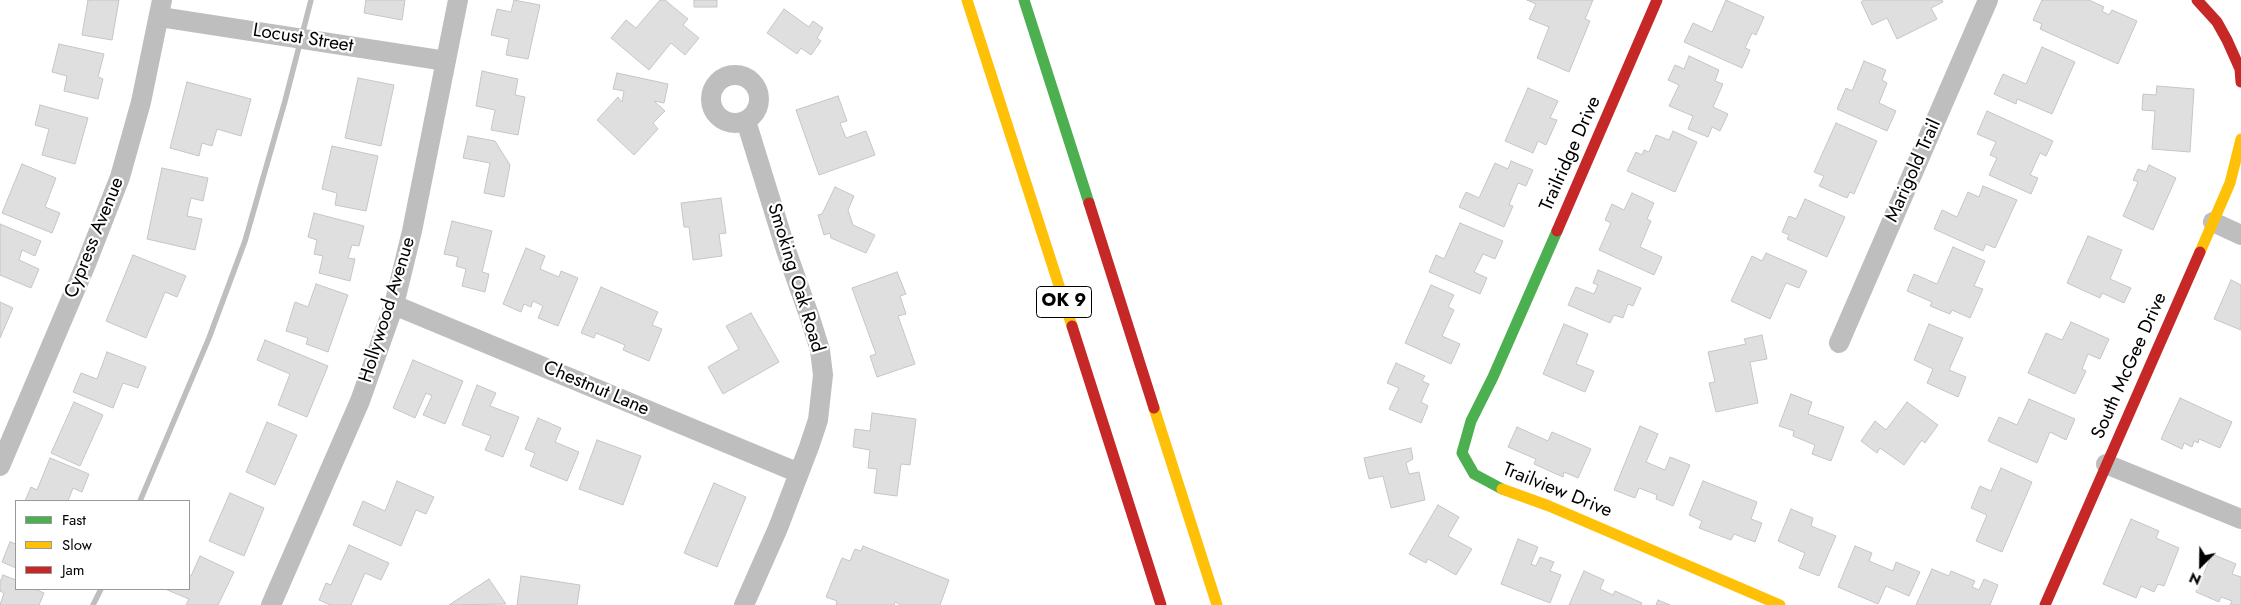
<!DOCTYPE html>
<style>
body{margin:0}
#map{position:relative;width:2241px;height:605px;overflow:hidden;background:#fff;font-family:Jost,sans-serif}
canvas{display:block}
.legend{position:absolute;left:15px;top:500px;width:175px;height:90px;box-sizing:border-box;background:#fff;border:1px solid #999;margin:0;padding:6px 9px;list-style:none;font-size:15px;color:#000}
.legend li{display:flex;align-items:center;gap:10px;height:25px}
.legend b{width:25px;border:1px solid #999}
.north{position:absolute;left:2176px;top:540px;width:50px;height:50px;-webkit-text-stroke:4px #fff;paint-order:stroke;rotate:203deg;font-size:14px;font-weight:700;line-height:20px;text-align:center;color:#000}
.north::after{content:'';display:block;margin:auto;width:18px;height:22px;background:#000;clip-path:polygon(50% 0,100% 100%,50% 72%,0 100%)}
</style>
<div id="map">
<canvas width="2241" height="605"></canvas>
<ul class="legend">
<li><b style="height:6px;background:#4caf50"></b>Fast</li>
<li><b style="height:6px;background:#ffc107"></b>Slow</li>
<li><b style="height:6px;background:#c62828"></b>Jam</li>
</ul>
<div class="north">N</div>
</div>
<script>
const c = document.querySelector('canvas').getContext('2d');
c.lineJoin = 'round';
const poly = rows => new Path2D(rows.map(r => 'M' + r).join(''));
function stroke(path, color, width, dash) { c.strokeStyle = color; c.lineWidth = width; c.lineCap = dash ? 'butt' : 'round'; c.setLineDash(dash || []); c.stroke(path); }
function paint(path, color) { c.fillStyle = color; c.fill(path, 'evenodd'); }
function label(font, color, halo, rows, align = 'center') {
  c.font = font + ' Jost,sans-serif'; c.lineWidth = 4.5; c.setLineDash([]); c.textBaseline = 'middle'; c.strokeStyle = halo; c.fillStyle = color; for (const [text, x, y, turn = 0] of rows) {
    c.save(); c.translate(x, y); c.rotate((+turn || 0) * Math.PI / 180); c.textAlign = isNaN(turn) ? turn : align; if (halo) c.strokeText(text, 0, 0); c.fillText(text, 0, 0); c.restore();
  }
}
stroke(poly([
 [140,501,209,338,245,241,285,101,311,0],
 [93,605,101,589]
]), '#bebebe', 5.5);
const building = poly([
 [88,0,119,0,112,40,82,35,88,0],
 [366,0,405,0,402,20,364,13,366,0],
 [514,0,540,5,528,59,506,55,509,39,491,35,497,9,511,12,514,0],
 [660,0,665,0,688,19,683,25,699,38,685,55,671,43,649,70,611,38,626,20,636,28,660,0],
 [694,0,717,0,717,7,694,7,694,0],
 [1527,0,1593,0,1585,19,1590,21,1569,72,1537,58,1549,27,1529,19,1536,4,1527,0],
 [1726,0,1764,17,1756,35,1752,33,1745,48,1750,50,1742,68,1684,42,1693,23,1712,32,1726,0],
 [1864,0,1942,0,1943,2,1931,8,1937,19,1897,39,1887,18,1872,25,1861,2,1864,0],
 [2042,0,2089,0,2104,7,2102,11,2109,15,2112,10,2137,21,2118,64,2040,29,2042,24,2033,20,2042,0],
 [784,9,809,27,813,21,823,28,817,38,821,41,811,55,801,48,797,54,767,33,784,9],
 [59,44,104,54,98,77,103,79,98,99,64,91,67,76,52,72,59,44],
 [2042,47,2075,62,2052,114,2017,99,2016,104,1994,94,2003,74,2026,84,2042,47],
 [1689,56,1719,70,1715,81,1723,84,1713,107,1728,114,1720,131,1712,127,1708,137,1688,129,1693,116,1669,106,1679,85,1668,80,1675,65,1684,69,1689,56],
 [1864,61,1886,70,1882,80,1887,83,1879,103,1896,111,1887,131,1837,109,1846,88,1852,91,1864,61],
 [482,71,518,79,515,95,525,97,518,135,491,130,495,110,476,106,482,71],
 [617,73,668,84,664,103,654,101,665,111,653,123,658,129,634,155,597,120,618,97,622,102,624,91,613,89,617,73],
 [358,78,394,85,381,146,345,138,358,78],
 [187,82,251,99,241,136,217,129,212,146,202,143,199,156,170,148,187,82],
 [2157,86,2194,89,2190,152,2152,149,2155,111,2142,110,2143,94,2156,95,2157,86],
 [1528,88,1558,101,1550,118,1557,120,1546,145,1538,141,1533,153,1505,141,1528,88],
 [838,96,847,121,840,123,846,138,866,131,875,155,819,175,796,110,838,96],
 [40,105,88,118,75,164,42,155,49,129,35,125,40,105],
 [1987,111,2053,141,2046,156,2040,153,2030,175,2038,178,2031,194,1989,175,1997,158,1990,155,1996,142,1977,134,1987,111],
 [1836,123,1877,141,1854,194,1850,192,1847,198,1819,186,1824,176,1814,172,1836,123],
 [1673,131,1697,142,1675,192,1627,171,1636,152,1642,155,1644,150,1649,152,1656,135,1669,140,1673,131],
 [468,136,495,141,510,165,504,197,484,193,490,163,463,158,468,136],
 [332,146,378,156,366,211,335,205,337,193,322,189,332,146],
 [1511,161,1533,170,1526,186,1518,183,1509,205,1513,206,1504,227,1459,207,1466,192,1479,198,1495,163,1508,169,1511,161],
 [22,164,56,178,45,207,60,213,52,233,2,213,22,164],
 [2149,165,2176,178,2153,230,2123,216,2138,182,2133,180,2138,169,2146,172,2149,165],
 [162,168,208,178,203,201,191,198,187,216,202,219,195,250,147,239,162,168],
 [1983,186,2017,200,1995,248,1986,244,1983,251,1934,229,1942,210,1957,217,1968,192,1979,197,1983,186],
 [835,187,854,196,848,210,853,225,875,235,866,253,831,238,830,233,824,235,818,215,822,214,835,187],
 [1632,193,1654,203,1647,219,1651,221,1640,247,1662,257,1654,275,1599,250,1611,223,1605,220,1612,204,1624,210,1632,193],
 [721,198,726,233,719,234,722,256,693,260,689,227,684,227,681,203,721,198],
 [1805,199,1845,217,1827,257,1787,239,1789,235,1782,232,1789,216,1796,219,1805,199],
 [314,213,364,226,359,246,352,245,348,258,355,259,350,281,319,273,323,256,314,254,317,240,308,237,314,213],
 [452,221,492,231,482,272,489,274,485,292,462,286,466,269,456,266,458,257,444,254,452,221],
 [1460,223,1503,241,1495,259,1483,254,1474,272,1487,278,1480,294,1429,272,1436,255,1444,259,1460,223],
 [0,224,41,241,35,256,22,250,19,260,39,269,31,288,0,275,0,224],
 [2088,236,2122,250,2110,279,2131,288,2124,303,2102,293,2100,298,2067,283,2088,236],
 [1953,247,1985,261,1974,286,1983,289,1970,318,1952,310,1950,314,1930,306,1932,302,1907,291,1914,274,1937,284,1953,247],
 [526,248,545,256,540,269,559,277,561,271,578,278,558,326,538,318,543,306,533,301,531,307,524,304,521,312,503,304,526,248],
 [1766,253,1807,271,1799,288,1786,283,1770,319,1731,301,1752,256,1762,261,1766,253],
 [133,255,186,276,177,297,165,292,146,338,106,321,133,255],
 [1598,270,1641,288,1633,306,1628,304,1623,318,1614,315,1610,323,1568,305,1576,287,1594,294,1598,285,1593,283,1598,270],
 [897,272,906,294,900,296,906,314,898,316,915,364,877,377,870,356,876,354,852,288,897,272],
 [2231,280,2241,285,2241,330,2214,319,2231,280],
 [316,284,348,295,328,352,306,344,308,338,286,331,295,302,308,307,316,284],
 [1431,285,1454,295,1448,307,1454,310,1442,336,1460,344,1451,364,1405,343,1431,285],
 [601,287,658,312,652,325,662,329,649,361,623,350,625,345,596,333,594,338,581,333,601,287],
 [0,302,13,308,0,338,0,302],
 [751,313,779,362,723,394,708,367,739,349,726,326,751,313],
 [2071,322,2109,339,2100,359,2088,354,2082,369,2086,371,2075,394,2028,373,2046,333,2062,340,2071,322],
 [1564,324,1588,334,1576,364,1594,371,1585,392,1543,374,1564,324],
 [1929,324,1963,338,1949,370,1966,377,1958,397,1927,383,1933,369,1914,360,1929,324],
 [1762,335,1767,359,1750,362,1758,403,1716,412,1709,383,1715,382,1708,352,1746,344,1744,339,1762,335],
 [265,340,328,366,307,417,278,405,290,374,257,360,265,340],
 [107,352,146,367,138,388,123,383,113,408,73,392,81,373,97,379,107,352],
 [413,360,463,381,445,424,423,415,432,396,426,393,415,418,393,408,413,360],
 [1396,363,1425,376,1422,381,1429,384,1421,402,1428,406,1421,423,1389,409,1399,388,1387,383,1396,363],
 [477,385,496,393,490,406,519,417,503,457,485,450,491,436,462,425,477,385],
 [1791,394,1812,402,1808,414,1844,427,1831,461,1812,454,1815,445,1793,436,1794,431,1779,426,1791,394],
 [2180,398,2232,422,2220,448,2199,439,2198,443,2194,441,2192,447,2184,443,2182,449,2161,439,2180,398],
 [2029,399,2075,419,2066,440,2050,432,2037,463,1988,441,1999,417,2017,425,2029,399],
 [74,402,103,415,80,466,51,453,74,402],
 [1907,402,1938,425,1925,443,1922,440,1904,465,1880,448,1877,453,1861,441,1875,421,1886,430,1907,402],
 [872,413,916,419,910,465,901,464,897,496,874,493,877,469,868,468,870,450,853,447,855,429,870,431,872,413],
 [538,418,561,428,555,442,579,452,567,481,530,466,535,453,525,449,538,418],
 [267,422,297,435,275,485,246,472,267,422],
 [1640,426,1658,434,1646,462,1665,470,1670,457,1690,465,1673,506,1656,499,1657,495,1639,488,1635,498,1614,490,1640,426],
 [1517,427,1548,441,1552,432,1591,449,1578,478,1564,472,1563,477,1534,464,1536,459,1508,447,1517,427],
 [597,440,641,456,623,505,579,489,597,440],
 [1411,448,1413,459,1406,463,1409,474,1419,472,1425,500,1391,508,1383,476,1369,479,1364,458,1411,448],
 [50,458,89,474,82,492,73,488,68,501,25,501,31,487,37,490,50,458],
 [2001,468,2032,482,2002,552,1976,541,1987,515,1971,508,1980,486,1991,491,2001,468],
 [397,481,434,497,426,514,416,510,401,546,353,525,363,501,385,511,397,481],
 [1703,481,1757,502,1751,519,1762,523,1755,542,1734,534,1731,540,1699,528,1702,521,1689,515,1703,481],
 [714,483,746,497,717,567,684,553,714,483],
 [230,493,264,508,244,556,209,541,230,493],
 [1438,505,1459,517,1448,536,1472,549,1456,575,1428,559,1426,563,1409,554,1438,505],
 [1791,509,1813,518,1811,526,1836,536,1819,576,1799,568,1805,553,1778,541,1791,509],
 [2131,519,2159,531,2156,538,2179,548,2164,586,2158,584,2154,592,2141,586,2136,598,2103,584,2131,519],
 [1518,539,1538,547,1531,564,1536,566,1540,557,1554,562,1550,571,1561,575,1550,603,1501,584,1518,539],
 [10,542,16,544,16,568,2,562,10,542],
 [349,545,389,563,381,580,365,573,351,605,330,605,319,600,326,583,331,585,349,545],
 [863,546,949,580,940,605,901,605,895,602,894,605,836,605,837,601,826,597,842,558,850,561,855,549,861,551,863,546],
 [1855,546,1872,553,1869,561,1893,571,1896,562,1920,572,1909,596,1886,586,1878,604,1838,587,1855,546],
 [2212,554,2236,564,2232,574,2241,577,2241,605,2230,605,2232,601,2221,597,2219,602,2196,592,2212,554],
 [200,556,234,572,218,605,186,605,189,599,165,589,189,589,189,575,191,576,200,556],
 [1932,569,1949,576,1951,571,1975,581,1972,587,1979,590,1984,579,1998,585,1990,605,1916,605,1932,569],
 [1584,571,1604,580,1600,589,1613,595,1615,591,1642,603,1641,605,1569,605,1584,571],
 [3,575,16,580,16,589,35,589,44,593,39,605,0,605,4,593,0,591,0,582,3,575],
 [521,576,580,585,577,605,517,605,521,576],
 [489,579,506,604,449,605,489,579],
 [1658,600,1670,605,1656,605,1658,600]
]);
paint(building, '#dfdfdf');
stroke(building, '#c6c6c6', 1);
stroke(poly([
 [160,17,446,61],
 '711 99a24 24 0 1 1 48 0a24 24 0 1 1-48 0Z',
 [2213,222,2241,235],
 [394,305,799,473],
 [1839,343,1988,0],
 [2106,464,2241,519],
 [0,466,86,264,120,177,141,102,162,0],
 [271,605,360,401,394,305,412,231,458,0],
 [744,605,778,528,809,447,818,420,823,375,820,350,810,318,786,250,746,121]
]), '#bebebe', 20);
stroke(poly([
 [1024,0,1089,203],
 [1502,489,1474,474,1462,453,1471,421,1493,377,1557,231]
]), '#4caf50', 11);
stroke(poly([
 [967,0,1072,326],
 [2200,252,2230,183,2241,139],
 [1154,408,1217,605],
 [1502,489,1549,506,1780,605]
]), '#ffc107', 11);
stroke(poly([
 [2197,0,2217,22,2227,40,2240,69,2241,82],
 [1089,203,1154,408],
 [1557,231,1657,0],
 [1072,326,1161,605],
 [2045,605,2200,252]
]), '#c62828', 11);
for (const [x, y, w] of [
 [1064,302,55]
]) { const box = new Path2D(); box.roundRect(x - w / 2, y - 15.5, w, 31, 4); c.fillStyle = '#fff'; c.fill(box); stroke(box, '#000', 1); }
label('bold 18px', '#000', null, [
 ["OK 9",1064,302]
]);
label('19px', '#000', '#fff', [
 ["Locust Street",303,39,9],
 ["Trailridge Drive",1571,154,-66],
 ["Marigold Trail",1914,171,-66],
 ["Cypress Avenue",95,238,-68],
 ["Smoking Oak Road",795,278,73],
 ["Hollywood Avenue",388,310,-73],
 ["South McGee Drive",2130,366,-66],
 ["Chestnut Lane",596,389,23],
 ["Trailview Drive",1557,491,22]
]);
</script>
